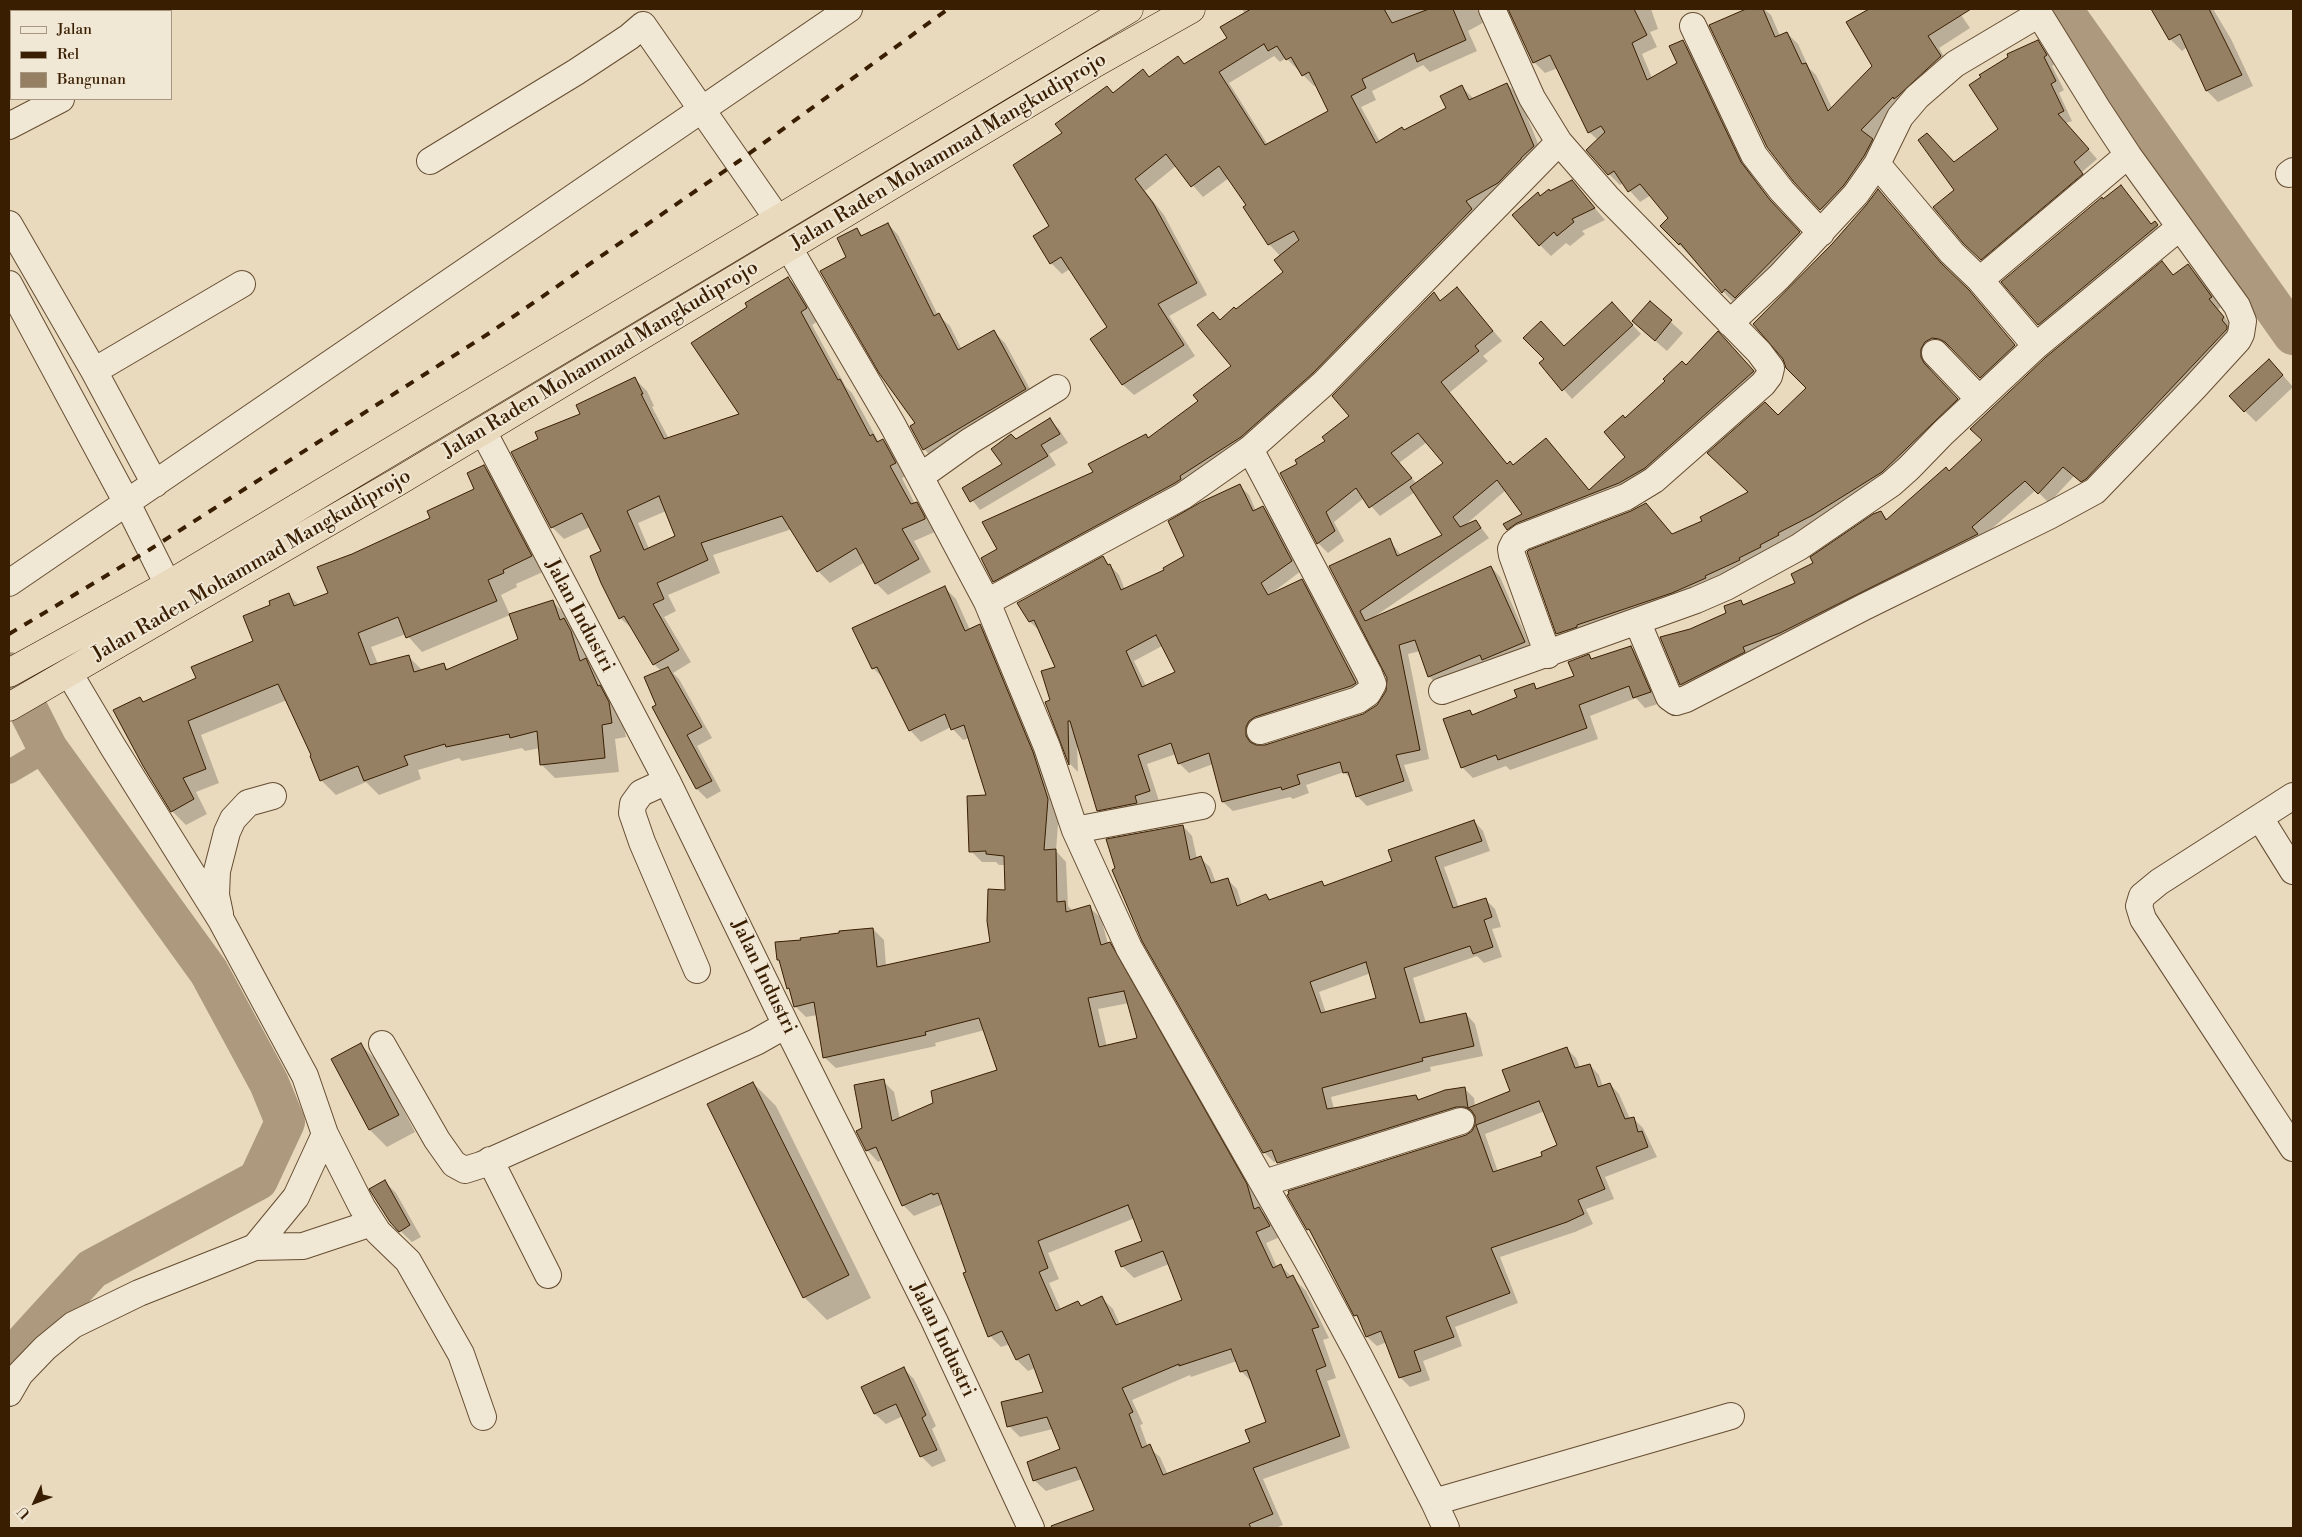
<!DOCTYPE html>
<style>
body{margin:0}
#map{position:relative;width:2302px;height:1537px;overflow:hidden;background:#e9dabe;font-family:"Libre Bodoni",serif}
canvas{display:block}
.frame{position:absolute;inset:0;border:10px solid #391e02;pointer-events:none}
.legend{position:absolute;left:10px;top:10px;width:162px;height:90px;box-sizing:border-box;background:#f1e7d5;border:1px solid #a79781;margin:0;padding:6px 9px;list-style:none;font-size:15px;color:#391e02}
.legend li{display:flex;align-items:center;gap:10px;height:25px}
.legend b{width:25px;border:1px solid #a79781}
.north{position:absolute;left:10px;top:1477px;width:50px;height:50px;-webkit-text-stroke:4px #f1e7d5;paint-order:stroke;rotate:227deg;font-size:14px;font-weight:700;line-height:20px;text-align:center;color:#391e02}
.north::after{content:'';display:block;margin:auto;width:18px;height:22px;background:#391e02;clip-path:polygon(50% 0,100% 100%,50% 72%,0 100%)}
</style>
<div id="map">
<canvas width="2302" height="1537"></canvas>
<div class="frame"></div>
<ul class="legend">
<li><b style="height:6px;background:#f1e7d5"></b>Jalan</li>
<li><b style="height:6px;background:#391e02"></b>Rel</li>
<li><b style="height:14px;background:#958064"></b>Bangunan</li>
</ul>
<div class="north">U</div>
</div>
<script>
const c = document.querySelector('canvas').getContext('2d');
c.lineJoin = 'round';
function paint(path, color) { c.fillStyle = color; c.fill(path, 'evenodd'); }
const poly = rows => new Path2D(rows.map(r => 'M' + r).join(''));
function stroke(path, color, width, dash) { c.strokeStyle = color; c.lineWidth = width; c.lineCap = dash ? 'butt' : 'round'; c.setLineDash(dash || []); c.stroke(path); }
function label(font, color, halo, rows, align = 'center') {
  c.font = font + ' "Libre Bodoni",serif'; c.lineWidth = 4; c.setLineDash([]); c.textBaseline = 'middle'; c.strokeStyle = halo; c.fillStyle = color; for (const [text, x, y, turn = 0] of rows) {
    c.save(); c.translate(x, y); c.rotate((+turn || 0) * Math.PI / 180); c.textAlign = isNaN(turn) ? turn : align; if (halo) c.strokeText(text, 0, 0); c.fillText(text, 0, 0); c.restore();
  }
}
paint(poly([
 [1242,9,1494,9,1488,20,1468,31,1477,51,1430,72,1423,65,1372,91,1376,100,1361,107,1380,142,1447,109,1462,87,1474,99,1507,84,1518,95,1544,158,1252,448,1005,592,994,581,999,550,1095,473,1146,435,1149,439,1199,401,1233,366,1221,321,1285,272,1281,257,1269,244,1248,205,1229,178,1203,197,1176,166,1145,191,1164,215,1207,295,1169,316,1195,356,1134,395,1122,384,1109,328,1070,269,1062,274,1051,263,1051,227,1064,133,1114,94,1149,78,1178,58,1185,65,1229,38,1245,14],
 [1274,56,1280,62,1286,58,1314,86,1316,85,1329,111,1268,145,1229,83],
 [1509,9,1651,9,1658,29,1650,32,1657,47,1642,54,1652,78,1678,64,1683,42,1694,53,1751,174,1781,213,1810,244,1734,303,1662,226,1670,218,1651,195,1640,202,1623,183,1620,185,1609,174,1598,140,1589,132,1558,68,1545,73,1534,62],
 [1749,9,1764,9,1771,15,1780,36,1787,33,1798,44,1809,68,1816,75,1832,108,1874,66,1848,23,1871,9,1957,9,1970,28,1939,48,1951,68,1904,107,1872,140,1883,151,1832,220,1794,180,1711,25],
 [2153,9,2213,9,2231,39,2253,86,2218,102,2207,91,2187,47,2182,51,2170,39],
 [2037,42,2046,51,2055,64,2052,66,2064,90,2059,93,2072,121,2066,123,2097,159,2082,172,2091,183,1991,268,1964,242,1956,191,1999,129],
 [1572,181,1605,220,1582,231,1585,234,1570,246,1566,243,1551,256,1540,245,1538,193,1541,196],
 [2121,187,2152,225,2155,223,2166,234,2047,332,2039,324,2103,200],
 [1878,191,2023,354,1989,386,1955,350,1949,347,1941,347,1929,359,1929,367,1933,373,1966,408,1891,481,1769,556,1566,642,1558,633,1632,512,1646,504,1673,535,1704,522,1750,492,1778,417,1808,388,1832,244],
 [888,224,898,235,938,315,950,326,962,350,994,332,1005,343,1036,400,935,460,924,449,917,423,847,257,857,230,863,236],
 [2162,263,2174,276,2188,266,2198,276,2221,307,2218,309,2233,328,2092,491,2074,476,2049,503,2036,490,1981,538,1691,694,1681,684,1662,638,1690,630,1728,613,1741,601,1745,606,1797,583,1815,563,1881,512,1888,520,1950,472],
 [788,278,801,291,818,321,812,325,846,387,852,393,877,439,879,442,883,440,895,453,907,475,902,478,915,504,929,516,937,531,914,541,931,572,888,595,876,583,865,562,830,583,818,571,792,529,713,555,720,573,668,595,676,611,664,617,691,662,673,673,679,679,712,738,697,746,721,791,707,799,697,789,661,671,654,664,633,629,620,618,603,552,590,527,564,539,552,527,540,440,635,379,647,391,654,406,652,407,669,439,741,415,748,307],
 [666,511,677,537,649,549,638,523],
 [1457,288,1502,341,1483,356,1488,361,1449,393,1508,465,1513,466,1555,450,1590,491,1627,457,1625,419,1687,367,1727,343,1763,381,1655,477,1517,538,1508,529,1524,514,1506,490,1464,526,1476,521,1489,538,1374,617,1491,567,1500,577,1533,652,1438,686,1429,676,1420,651,1408,654,1429,759,1404,765,1413,791,1367,806,1357,796,1352,780,1344,772,1306,785,1309,793,1293,799,1290,797,1233,811,1223,802,1213,764,1189,773,1179,763,1176,754,1147,764,1159,801,1108,819,1098,810,1077,742,1078,772,1070,764,1046,703,1052,701,1057,668,1040,631,1030,622,1019,603,1103,558,1119,575,1125,590,1166,570,1186,557,1239,485,1249,495,1256,511,1263,507,1272,517,1301,571,1268,596,1302,580,1311,590,1365,693,1255,737,1255,746,1265,747,1363,715,1377,706,1388,691,1388,678,1331,567,1389,540,1401,555,1444,536,1415,492,1380,516,1364,498,1334,522,1344,541,1328,553,1318,543,1281,474,1299,464,1327,441,1351,417,1434,294,1441,302],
 [1427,442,1445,463,1416,483,1399,463],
 [1162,646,1177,673,1146,686,1134,661],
 [1650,303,1683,333,1667,351,1645,332],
 [1620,312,1641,334,1572,399,1541,363],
 [2280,372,2293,387,2256,422,2245,411],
 [1050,420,1059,429,1068,443,1049,454,1056,465,980,510,963,488,1004,464,1016,440],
 [484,466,498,481,545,571,516,584,517,587,501,595,510,615,422,652,406,634,371,647,378,664,408,656,423,671,444,665,449,670,519,640,552,601,567,616,570,626,578,634,590,665,599,674,622,718,626,737,615,739,619,772,555,778,541,764,540,748,525,751,522,748,462,761,459,758,418,770,421,779,379,795,366,782,336,795,321,780,311,756,313,756,287,700,201,735,219,783,196,792,207,814,186,825,172,811,140,698,145,703,198,679,254,642,272,606,288,594,299,605,330,594,352,555,432,518,476,490],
 [945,588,956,599,970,630,980,626,991,637,1059,811,1056,851,1066,862,1068,906,1073,911,1089,907,1101,918,1108,944,1121,955,1257,1197,1262,1211,1270,1219,1280,1237,1266,1243,1277,1267,1281,1266,1306,1291,1329,1338,1323,1340,1336,1378,1327,1381,1350,1448,1263,1479,1283,1525,1275,1528,1069,1528,1067,1522,1096,1511,1082,1479,1046,1491,1034,1480,1062,1450,1053,1429,1020,1437,1009,1426,1045,1393,1035,1368,1028,1371,1017,1360,1010,1344,1001,1347,990,1336,943,1204,914,1216,903,1205,883,1159,878,1162,867,1150,864,1129,883,1081,894,1092,900,1119,934,1104,999,1070,985,1030,935,1043,936,1046,836,1068,824,1057,817,1015,806,1017,795,1006,781,963,778,960,802,942,873,929,884,940,886,966,991,942,1006,891,1005,865,999,865,996,862,982,862,971,851,987,796,970,738,963,740,951,727,921,742,910,730,885,680,873,668,854,629],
 [1129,1003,1139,1038,1107,1047,1098,1009],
 [1135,1218,1144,1241,1117,1252,1123,1267,1134,1278,1169,1264,1183,1301,1120,1325,1113,1309,1102,1298,1082,1307,1078,1303,1061,1310,1049,1283,1059,1279,1048,1253],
 [1237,1361,1241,1371,1253,1383,1267,1422,1251,1443,1168,1475,1160,1457,1148,1447,1140,1425,1143,1424,1132,1400,1190,1375,1191,1377],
 [1631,647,1642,658,1661,703,1645,708,1636,698,1590,716,1598,739,1510,770,1506,766,1473,778,1462,767,1470,711,1474,715,1518,697,1533,685,1538,690,1575,677,1588,656,1592,660],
 [1474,821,1483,831,1490,851,1444,867,1459,908,1485,899,1495,909,1501,927,1492,929,1502,957,1484,963,1477,956,1413,978,1426,1023,1466,1014,1475,1024,1483,1056,1430,1067,1431,1071,1331,1097,1334,1109,1416,1096,1420,1100,1464,1088,1474,1098,1475,1106,1512,1092,1567,1049,1576,1058,1580,1068,1590,1065,1599,1075,1603,1087,1610,1084,1619,1094,1630,1119,1633,1118,1643,1128,1657,1157,1605,1177,1614,1199,1586,1209,1593,1224,1575,1232,1500,1257,1518,1303,1455,1327,1462,1346,1423,1361,1430,1380,1410,1387,1400,1377,1387,1342,1377,1346,1367,1337,1360,1320,1355,1315,1313,1234,1308,1229,1473,1132,1477,1125,1476,1116,1467,1116,1288,1172,1278,1161,1274,1162,1264,1152,1143,941,1183,826,1192,836,1197,859,1200,858,1210,867,1216,883,1228,880,1237,889,1242,905,1266,895,1271,900,1322,883,1326,887,1394,862],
 [1371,973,1377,998,1326,1013,1319,992],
 [1545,1111,1559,1146,1544,1156,1498,1172,1485,1134],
 [361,1045,378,1062,415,1132,387,1147,370,1130,333,1060],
 [753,1083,776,1106,871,1298,827,1320,804,1297],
 [385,1182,396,1193,421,1237,412,1242,391,1222],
 [903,1368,914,1379,936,1426,932,1429,946,1461,932,1467,922,1457,903,1416,886,1424,875,1414,863,1388]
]), '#0003');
stroke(poly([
 [9,772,48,749]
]), '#ad9a7e', 24);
stroke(poly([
 [2062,9,2293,335],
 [9,672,48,749,209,972,269,1083,285,1122,258,1180,92,1269,9,1360]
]), '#ad9a7e', 40);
const building = poly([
 [1251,9,1384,9,1392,23,1429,9,1453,9,1466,40,1417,62,1414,53,1362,79,1366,88,1351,96,1376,143,1402,127,1404,130,1446,108,1440,96,1462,85,1469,100,1507,83,1534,146,1521,158,1521,159,1498,183,1466,201,1472,209,1313,373,1241,437,1180,476,1181,479,1175,483,993,582,981,558,997,549,982,522,1093,472,1088,464,1146,434,1148,438,1198,401,1193,395,1231,366,1197,325,1213,312,1220,320,1234,307,1236,309,1283,272,1274,260,1299,240,1294,231,1268,245,1243,207,1246,205,1219,166,1191,187,1166,154,1135,179,1153,203,1197,283,1158,304,1184,345,1122,385,1090,339,1107,327,1061,257,1050,264,1033,236,1049,226,1013,165,1062,133,1055,124,1107,86,1113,93,1143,69,1149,77,1178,56,1184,64,1227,38,1220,27,1251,9],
 [1264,44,1268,51,1277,46,1286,60,1291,57,1302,76,1309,72,1328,111,1265,145,1219,72,1264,44],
 [1508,9,1634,9,1647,35,1632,43,1647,80,1677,63,1669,46,1683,40,1741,162,1770,200,1800,232,1735,298,1725,289,1722,293,1680,243,1679,245,1660,226,1668,218,1640,184,1628,192,1614,171,1608,175,1586,150,1605,132,1601,126,1588,133,1550,55,1533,63,1508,9],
 [1746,9,1763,9,1775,37,1787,32,1802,64,1806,63,1828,111,1872,66,1846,22,1869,9,1971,9,1928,36,1941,56,1898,96,1894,99,1893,97,1861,130,1873,139,1864,156,1844,185,1820,210,1793,181,1767,147,1709,25,1746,9],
 [2151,9,2209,9,2242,75,2206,91,2180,34,2169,40,2151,9],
 [2038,40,2047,55,2044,57,2056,81,2051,84,2064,111,2058,114,2089,149,2074,162,2083,174,1981,260,1963,243,1933,207,1954,190,1918,140,1927,133,1954,162,1998,129,1969,85,1981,77,1979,75,2008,57,2007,54,2038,40],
 [1572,180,1595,208,1572,219,1574,222,1557,236,1554,232,1539,246,1512,215,1538,192,1540,196,1549,189,1550,191,1572,180],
 [2121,185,2151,224,2155,221,2158,225,2038,325,2001,282,2102,197,2103,199,2121,185],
 [1878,189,1941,263,1969,290,2015,345,1980,378,1945,342,1939,339,1932,338,1925,342,1921,349,1921,357,1924,363,1958,399,1882,472,1813,515,1778,533,1779,535,1760,545,1761,547,1739,558,1740,560,1705,576,1706,578,1672,593,1577,625,1577,627,1556,634,1527,552,1529,550,1631,511,1646,503,1672,534,1702,521,1700,517,1748,492,1707,453,1765,402,1778,415,1806,388,1786,368,1783,359,1753,324,1832,244,1867,204,1878,189],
 [888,223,934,316,939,313,958,350,994,330,1026,389,923,450,910,426,915,423,879,373,820,271,846,257,837,238,857,228,861,236,888,223],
 [2162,261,2173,275,2188,264,2212,297,2209,299,2224,317,2222,320,2227,326,2227,329,2086,479,2081,482,2063,467,2038,494,2025,481,1972,527,1978,534,1780,633,1743,647,1745,652,1680,685,1660,637,1690,629,1726,613,1724,606,1741,600,1743,605,1795,583,1791,574,1813,563,1810,557,1873,514,1881,511,1886,520,1946,467,1949,471,1982,440,1970,429,2046,357,2162,261],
 [788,277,807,308,801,312,838,380,840,379,870,436,873,434,877,442,883,439,896,463,890,466,911,504,917,502,925,517,925,519,902,529,919,559,875,584,856,548,817,572,782,516,701,543,708,560,657,583,664,599,653,604,679,650,653,665,624,616,619,619,601,583,590,556,601,551,582,513,551,528,511,452,538,439,535,432,580,414,576,405,635,377,643,394,641,394,664,439,739,414,691,343,747,307,745,303,788,277],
 [659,496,675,536,644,550,627,511,659,496],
 [1457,287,1493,331,1475,346,1479,351,1441,382,1507,464,1510,461,1513,465,1546,438,1589,490,1625,457,1604,432,1623,415,1625,418,1665,381,1663,379,1682,361,1686,365,1718,331,1754,371,1645,468,1619,483,1517,523,1507,530,1503,524,1522,514,1497,480,1453,517,1460,527,1476,520,1481,528,1360,611,1365,621,1491,566,1525,642,1482,660,1480,655,1428,677,1415,640,1399,645,1420,750,1396,755,1404,781,1356,797,1348,772,1343,773,1340,762,1297,775,1300,784,1282,790,1281,787,1222,802,1209,753,1178,764,1171,743,1138,755,1150,791,1135,796,1137,803,1097,811,1070,721,1068,721,1069,765,1045,702,1050,700,1041,671,1055,667,1034,620,1029,622,1017,603,1103,556,1108,565,1110,564,1121,590,1164,570,1163,568,1184,556,1168,521,1201,502,1240,484,1253,511,1263,506,1292,561,1261,583,1268,595,1302,579,1356,683,1351,686,1255,717,1249,721,1246,727,1246,736,1250,742,1256,745,1265,745,1363,714,1377,705,1386,691,1387,678,1329,566,1390,538,1397,556,1442,535,1410,487,1443,463,1418,433,1391,453,1412,478,1369,508,1356,488,1326,512,1335,531,1317,544,1280,473,1297,464,1295,460,1325,441,1322,437,1349,416,1332,396,1434,292,1440,301,1457,287],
 [1156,635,1175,672,1142,687,1126,651,1156,635],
 [1650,301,1672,320,1655,341,1632,321,1650,301],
 [1612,302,1633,325,1562,391,1539,363,1544,359,1523,338,1541,321,1564,346,1612,302],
 [2269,359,2283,375,2244,412,2229,396,2269,359],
 [1050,418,1060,434,1041,445,1048,456,970,502,962,488,1002,464,991,449,1011,434,1016,439,1050,418],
 [484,465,532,556,503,570,504,573,488,580,497,601,406,638,398,617,358,633,370,665,409,655,414,672,444,663,446,670,518,639,509,614,553,600,560,620,564,618,571,631,580,661,586,658,598,686,600,685,609,702,612,723,602,725,605,758,540,765,537,731,510,738,509,734,446,747,445,744,404,756,408,765,364,781,358,766,320,781,310,756,311,755,278,684,188,721,206,769,183,778,194,799,171,812,143,766,113,710,140,697,143,702,196,678,191,667,253,641,243,616,270,605,269,601,289,593,294,606,328,593,317,567,352,554,430,518,427,511,474,489,467,473,484,465],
 [945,586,965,631,980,624,1033,752,1048,799,1044,850,1056,849,1057,902,1065,901,1066,912,1090,905,1101,945,1110,942,1247,1184,1254,1209,1259,1207,1270,1226,1256,1232,1273,1268,1281,1264,1287,1278,1293,1275,1319,1327,1312,1329,1326,1366,1316,1370,1340,1436,1253,1468,1273,1514,1249,1524,1251,1528,1052,1528,1051,1526,1094,1510,1076,1467,1033,1481,1027,1462,1060,1449,1047,1417,1007,1427,1001,1402,1043,1392,1029,1354,1016,1360,1002,1331,988,1337,963,1273,966,1272,938,1193,933,1195,932,1193,902,1206,876,1147,866,1151,856,1131,862,1128,854,1085,884,1079,892,1121,933,1103,931,1091,997,1070,979,1018,925,1032,926,1035,823,1058,814,1002,794,1007,789,988,787,989,779,960,777,960,775,942,801,940,800,938,839,933,839,931,873,928,877,967,990,942,987,921,988,889,1005,890,1004,856,986,854,986,851,969,852,967,796,986,795,964,725,951,730,945,714,909,731,877,667,872,669,852,628,945,586],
 [1124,991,1137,1038,1099,1047,1088,998,1124,991],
 [1128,1205,1142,1241,1115,1251,1121,1267,1163,1251,1182,1300,1116,1325,1102,1296,1081,1306,1078,1301,1056,1311,1039,1272,1048,1268,1038,1241,1128,1205],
 [1231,1349,1240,1372,1247,1370,1266,1422,1245,1430,1250,1442,1163,1475,1150,1444,1142,1448,1129,1414,1133,1412,1122,1388,1179,1364,1179,1366,1231,1349],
 [1631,646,1651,692,1633,698,1629,686,1579,705,1587,728,1498,760,1496,755,1461,768,1443,719,1470,710,1472,715,1517,697,1514,690,1534,683,1536,689,1574,676,1568,662,1589,654,1591,659,1631,646],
 [668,667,702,727,687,735,712,781,696,789,652,707,656,705,644,677,668,667],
 [1474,820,1482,841,1435,857,1453,908,1486,898,1492,917,1484,920,1493,947,1473,954,1470,946,1404,968,1420,1023,1466,1013,1474,1046,1422,1058,1423,1061,1322,1088,1327,1109,1416,1095,1418,1100,1445,1090,1465,1087,1468,1108,1510,1091,1502,1070,1567,1047,1575,1068,1590,1064,1598,1087,1610,1083,1625,1119,1634,1117,1638,1132,1642,1131,1648,1147,1596,1167,1605,1189,1578,1200,1584,1214,1567,1222,1491,1248,1510,1293,1446,1317,1454,1337,1414,1351,1421,1371,1399,1378,1381,1331,1366,1337,1357,1315,1354,1316,1309,1229,1307,1230,1287,1195,1289,1194,1288,1191,1466,1135,1472,1131,1475,1125,1475,1116,1471,1110,1465,1107,1456,1107,1277,1163,1272,1150,1263,1153,1142,941,1112,870,1115,868,1106,839,1183,825,1190,860,1201,856,1211,883,1228,878,1237,906,1266,894,1269,900,1322,881,1324,886,1392,861,1388,850,1474,820],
 [1366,962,1376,998,1321,1013,1310,982,1366,962],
 [1539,1101,1557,1145,1541,1152,1542,1156,1493,1172,1476,1125,1539,1101],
 [361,1043,399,1115,369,1130,331,1059,361,1043],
 [753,1082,849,1275,803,1298,707,1104,753,1082],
 [385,1180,410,1225,399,1232,390,1222,369,1189,385,1180],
 [904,1367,926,1415,922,1418,937,1450,920,1457,896,1404,874,1414,861,1387,904,1367]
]);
paint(building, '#958064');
stroke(building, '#391e02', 1);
const minor = poly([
 [1492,9,1532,98,1559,142,1607,197,1759,352,1771,368,1769,376,1763,384,1654,480,1626,497,1522,537,1514,543,1511,549,1512,555,1548,655],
 [1693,26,1754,155,1782,191,1821,233],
 [9,126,61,99],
 [430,161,576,72,629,37,643,25,777,218],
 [1877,164,1952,253,1980,280,2036,346],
 [2289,174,2293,171],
 [9,224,94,371,155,484],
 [789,248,892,424,987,602,1047,747,1075,830,1129,948,1312,1269,1359,1356,1434,1502,1446,1528],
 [1980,280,2128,155],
 [9,284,127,503,168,585],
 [1730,323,1779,277,1856,194,1877,164,1900,117,1917,97,1955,64,2039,14],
 [1935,353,1979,399],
 [94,371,242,284],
 [483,431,667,781,786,1025,934,1320,1031,1528],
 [1250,449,1369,674,1373,684,1368,693,1358,700,1260,731],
 [921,476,970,441,1057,388],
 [9,583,849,9],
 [987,602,1183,496,1250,449,1323,384,1559,142],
 [1637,621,1669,697,1676,702,1686,699,1864,607,2049,516,2095,491,2195,387,2238,340,2241,334,2243,321,2237,306,2128,155,2099,111,2036,9],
 [69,673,113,747,221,920,305,1076,325,1134,362,1207,378,1232,408,1261,461,1354,483,1417],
 [1442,691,1696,600,1726,587,1799,547,1891,484,1909,468,1943,433,2036,346,2180,227],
 [667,781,641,793,633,804,632,813,642,842,697,970],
 [2293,796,2159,882,2142,896,2139,906,2143,919,2293,1148],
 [2260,818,2293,871],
 [1075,830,1202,806],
 [220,914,216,895,217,871,227,832,233,819,248,803,273,796],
 [382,1044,437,1140,454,1164,465,1170,481,1165,756,1042,786,1025],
 [490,1160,548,1275],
 [1264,1183,1461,1121],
 [255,1247,296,1197,325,1134],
 [9,1393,20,1374,45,1348,73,1325,139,1293,255,1247,303,1246,372,1223],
 [1434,1502,1731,1416]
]);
const highway = poly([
 [9,673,168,585,1129,9],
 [9,707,399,481,1097,62,1191,9]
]);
stroke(minor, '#654d31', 28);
stroke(highway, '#391e02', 29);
stroke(minor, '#f1e7d5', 26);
stroke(highway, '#e9dabe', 28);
stroke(poly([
 [9,634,149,550,491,332,739,161,948,9]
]), '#391e02', 4, [9, 9]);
label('20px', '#391e02', '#f1e7d5', [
 ["Jalan Raden Mohammad Mangkudiprojo",949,152,-31],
 ["Jalan Raden Mohammad Mangkudiprojo",601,360,-31],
 ["Jalan Raden Mohammad Mangkudiprojo",252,566,-30],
 ["Jalan Industri",579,616,62],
 ["Jalan Industri",763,977,64],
 ["Jalan Industri",942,1340,64]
]);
</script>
